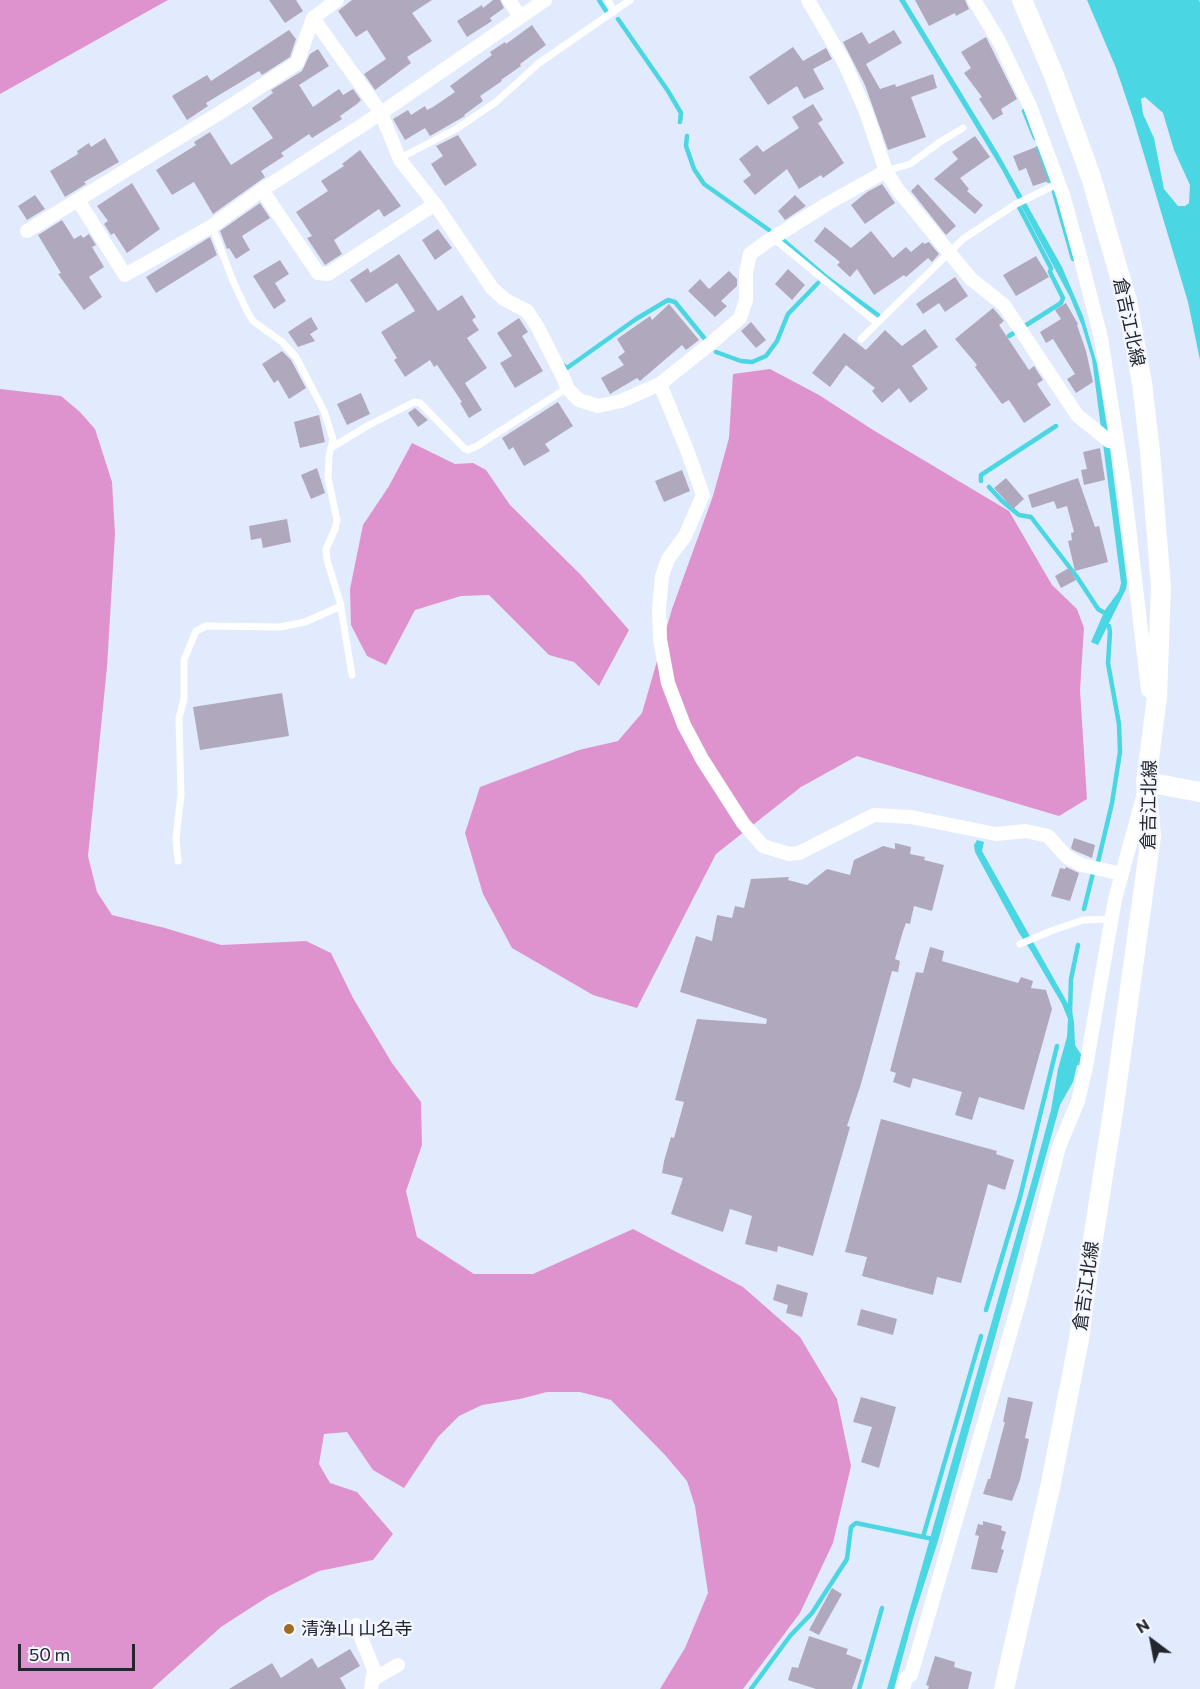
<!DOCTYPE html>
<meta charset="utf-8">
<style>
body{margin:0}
#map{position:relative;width:1200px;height:1689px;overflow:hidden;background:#e2eafd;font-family:Commissioner,sans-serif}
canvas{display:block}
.north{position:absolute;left:1122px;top:1611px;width:60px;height:60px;-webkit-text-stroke:4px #f4f7ff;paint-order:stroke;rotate:328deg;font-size:16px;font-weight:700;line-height:24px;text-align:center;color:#23262d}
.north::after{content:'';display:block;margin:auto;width:21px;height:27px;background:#23262d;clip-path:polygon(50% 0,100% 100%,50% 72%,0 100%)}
.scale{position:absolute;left:18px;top:1644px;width:117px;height:27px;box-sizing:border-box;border:3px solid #23262d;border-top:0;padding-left:8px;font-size:18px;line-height:21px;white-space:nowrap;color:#23262d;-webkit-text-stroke:4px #f4f7ff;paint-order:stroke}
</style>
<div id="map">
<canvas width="1200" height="1689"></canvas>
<div class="north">N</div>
<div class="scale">50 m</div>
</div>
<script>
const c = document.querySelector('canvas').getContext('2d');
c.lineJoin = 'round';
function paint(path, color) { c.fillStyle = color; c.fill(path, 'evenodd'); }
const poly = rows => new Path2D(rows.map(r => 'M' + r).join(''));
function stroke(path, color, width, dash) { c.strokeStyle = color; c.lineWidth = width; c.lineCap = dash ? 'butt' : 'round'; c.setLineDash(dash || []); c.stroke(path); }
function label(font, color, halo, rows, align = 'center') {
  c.font = font + ' Commissioner,"Noto Sans JP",sans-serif'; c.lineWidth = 4.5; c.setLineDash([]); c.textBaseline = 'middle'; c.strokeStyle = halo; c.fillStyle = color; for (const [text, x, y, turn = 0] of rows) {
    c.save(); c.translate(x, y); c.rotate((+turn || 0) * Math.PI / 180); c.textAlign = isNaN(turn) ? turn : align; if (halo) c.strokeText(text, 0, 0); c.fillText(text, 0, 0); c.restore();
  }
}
paint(poly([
 [0,0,168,0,0,94],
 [770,369,819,395,873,430,1009,511,1052,585,1077,609,1084,628,1080,690,1087,799,1059,816,857,756,801,787,716,854,637,1008,593,995,512,948,483,894,465,833,480,787,579,750,618,741,642,713,672,609,713,496,729,438,733,374],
 [0,389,61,396,80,412,95,429,112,482,115,534,107,667,88,856,97,892,112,915,165,928,221,945,306,941,331,953,353,998,392,1063,421,1102,422,1145,406,1191,417,1237,474,1274,533,1274,633,1229,743,1287,800,1337,837,1399,851,1466,833,1543,800,1613,743,1689,660,1689,685,1648,708,1593,695,1506,687,1481,665,1455,611,1400,580,1392,547,1392,520,1399,482,1405,459,1416,438,1437,404,1488,373,1470,347,1432,324,1434,319,1464,330,1483,357,1492,393,1534,373,1560,319,1571,269,1596,221,1627,152,1689,0,1689],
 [412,443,455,464,473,463,486,470,510,505,580,574,629,630,599,686,574,662,549,655,489,595,461,596,415,610,386,665,367,656,351,625,350,589,363,525,389,486]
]), '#de93ce');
paint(poly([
 [899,0,905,0,998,153,1062,267,1083,316,1097,364,1108,433,1127,582,1126,589,1098,645,1091,642,1105,610,1119,591,1121,583,1092,359,1082,326,1070,297,1002,170],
 [1087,0,1199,0,1200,2,1200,360,1188,302,1133,118,1116,68],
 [1145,97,1163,113,1174,150,1190,185,1189,203,1185,206,1178,206,1164,189,1154,138,1143,114,1141,99],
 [977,840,984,842,982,851,1072,1011,1074,1022,1075,1045,1082,1056,1080,1065,1077,1065,1073,1082,1060,1105,938,1541,913,1619,894,1689,887,1689,1031,1184,1051,1110,1058,1069,1067,1037,1068,1019,1062,1004,1031,951,1019,933,975,852,974,845]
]), '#4ad6e2');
stroke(poly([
 [599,0,606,11],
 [618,19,668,91,681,113,680,122],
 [1024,111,1035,138],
 [687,136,686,146,694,169,704,184,769,230],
 [1038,148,1049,181],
 [1054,192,1073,259],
 [784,241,826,277,878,315],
 [1009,336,1061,303,1063,298,1050,272,1051,268,1019,207],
 [716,352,741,361,752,362,766,356,777,341,788,314,818,283],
 [563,365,567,368,636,319,668,300,675,302,705,339],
 [981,481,981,475,1056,426],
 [989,487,1002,501,1019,515,1031,517,1077,577,1098,609,1103,612],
 [1098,862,1112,803,1120,752,1119,724,1108,663,1110,632,1109,626],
 [1084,909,1093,873],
 [1070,1013,1071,979,1078,945],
 [986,1310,1020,1197,1057,1046],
 [923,1537,981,1336],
 [751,1689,790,1636,812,1613,847,1559,851,1527,856,1523,933,1539],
 [859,1689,882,1608]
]), '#4ad6e2', 4.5);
paint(poly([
 [269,0,296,0,303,11,285,23],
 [352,0,432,0,412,13,432,41,407,57,411,63,375,90,364,74,386,59,367,30,356,37,338,11],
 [493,0,500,0,504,8,490,18,492,21,467,37,457,21,482,5,483,8],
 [915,0,965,0,969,9,956,16,955,13,929,26],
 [532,25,546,45,520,64,521,66,501,80,502,81,480,96,483,101,464,115,465,116,430,136,425,128,405,140,393,119,408,110,411,115,425,106,427,110,433,107,455,92,450,86,492,55,490,52,505,42,506,44],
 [289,30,296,39,290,57,262,75,259,71,206,103,208,106,187,120,172,96,207,75,211,81],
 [894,30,902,43,866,64,880,89,895,84,896,87,933,74,937,88,911,97,926,137,888,150,865,85,843,42,862,32,869,44],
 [986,37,1017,99,1001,109,1003,114,993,120,979,99,982,97,964,73,971,68,961,52],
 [793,47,803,61,826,48,832,59,813,69,824,89,804,99,797,86,768,105,749,77],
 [318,49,329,66,299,85,313,107,339,89,343,95,353,89,361,100,357,104,340,116,342,119,312,138,309,134,281,153,284,156,261,171,265,177,213,214,194,182,172,195,156,170,196,145,194,142,210,132,231,165,273,138,252,108,273,93,271,90,302,71,310,54],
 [813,104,823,120,818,123,844,163,823,178,821,175,799,189,787,169,755,195,743,181,751,175,739,159,757,145,763,152,799,128,792,117],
 [458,135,477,165,445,186,431,164,443,156,436,146],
 [975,136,990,157,960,178,969,189,967,191,983,205,975,214,934,179,958,159,952,152],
 [105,138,119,162,84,182,86,184,65,197,50,171,78,154,77,151,89,143,91,147],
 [1036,147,1048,181,1033,186,1026,168,1019,171,1013,156],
 [360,150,401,206,384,217,379,209,334,240,342,254,325,265,307,238,312,236,296,212,328,191,321,181,344,166,342,164],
 [132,183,160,229,127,253,114,233,111,235,104,224,108,221,97,206],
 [882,184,895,203,865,224,851,205,867,192],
 [918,184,956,226,946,235,911,191],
 [35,195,45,209,27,220,18,206],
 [795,195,806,206,785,220,778,211],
 [260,203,270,218,242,236,250,250,236,259,229,248,227,249,220,231],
 [62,220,74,239,81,235,83,238,89,234,96,245,92,247,104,267,89,277,102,297,84,310,58,274,61,273,38,235],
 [825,227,851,248,871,231,893,258,906,247,911,252,923,242,924,244,929,242,939,254,932,262,928,258,906,277,904,275,874,295,857,269,850,277,837,265,840,262,814,241],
 [438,229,452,248,435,260,422,240],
 [210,237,217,255,156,293,146,277],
 [399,254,438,311,462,295,476,317,472,320,479,330,467,338,487,368,465,383,482,410,469,418,460,403,462,402,437,365,434,367,430,360,405,377,394,360,397,358,381,332,415,311,397,283,366,303,350,280,368,268,370,273],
 [1036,256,1049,277,1016,296,1003,275],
 [280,260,289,274,275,283,286,301,274,309,253,276],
 [788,269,805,285,792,300,775,284],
 [729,271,737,279,737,286,721,301,727,306,715,317,688,291,700,279,709,289],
 [955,277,968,296,945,312,939,303,923,314,916,304],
 [1066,303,1078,324,1077,325,1086,351,1093,382,1076,393,1067,379,1075,374,1053,339,1046,343,1040,332,1061,319,1055,310],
 [669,304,699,340,686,350,682,345,640,381,637,378,610,394,601,378,624,365,618,357,625,352,617,339,650,316,652,320],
 [993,308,1004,321,999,325,1029,370,1034,366,1043,380,1037,384,1051,405,1024,423,1009,400,1002,404,975,367,977,365,955,339],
 [311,317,318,329,310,334,315,341,298,347,288,332],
 [519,318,528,332,522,336,543,371,515,388,500,363,512,356,497,333],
 [751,322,766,340,756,348,741,331],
 [925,329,938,347,912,366,928,389,910,403,899,388,882,403,872,391,875,388,846,365,830,387,812,373,844,333,866,350,885,330,902,346],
 [282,351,291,360,306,388,289,399,278,380,274,383,262,364],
 [361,393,370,414,347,425,337,404],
 [558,402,573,426,545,444,550,451,524,466,513,447,509,450,502,438],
 [415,408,428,420,418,427,408,413],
 [319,415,325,442,300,448,294,422],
 [1100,448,1105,480,1084,485,1081,470,1087,469,1083,452],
 [317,468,325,493,311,499,301,475],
 [682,470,690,491,664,502,655,481],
 [1006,478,1024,499,1013,509,994,488],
 [1078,478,1095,527,1099,526,1108,562,1075,571,1068,541,1072,540,1071,533,1074,532,1067,506,1057,509,1054,501,1032,508,1028,495],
 [287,519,291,542,263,548,261,538,251,540,249,526],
 [1069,568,1076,580,1061,588,1055,576],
 [282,693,289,736,200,750,193,707],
 [1074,838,1095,845,1092,858,1073,850,1071,848],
 [895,843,911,847,910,854,925,857,924,860,944,865,932,911,914,906,910,924,906,923,903,931,895,959,900,961,898,972,892,971,861,1084,847,1126,850,1127,813,1256,778,1246,777,1252,745,1244,752,1216,730,1209,723,1232,671,1214,683,1178,662,1173,664,1161,671,1137,674,1138,684,1102,675,1100,697,1019,766,1024,767,1019,680,992,696,936,712,941,717,915,732,918,735,906,744,908,751,879,789,877,788,880,807,885,827,869,850,875,854,860,883,846,895,849],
 [1066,867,1079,873,1070,901,1051,896,1060,868,1065,869],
 [930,947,944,951,942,961,1018,983,1021,977,1033,981,1031,988,1046,990,1052,1009,1024,1110,979,1097,972,1120,955,1115,962,1092,913,1078,910,1088,893,1082,896,1073,890,1071,916,972,923,973],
 [881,1119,997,1151,996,1154,1014,1160,1005,1190,988,1184,961,1283,937,1277,933,1295,862,1276,867,1257,845,1252],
 [777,1284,808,1293,802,1317,786,1313,788,1305,773,1300],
 [861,1309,897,1319,893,1335,857,1325],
 [861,1397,896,1407,879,1468,861,1462,872,1427,853,1422],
 [1008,1397,1033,1402,1025,1438,1029,1439,1020,1480,1012,1501,983,1494,988,1479,990,1479,1005,1422,1003,1422],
 [983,1521,1002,1526,1001,1530,1006,1532,1001,1549,1004,1550,997,1573,971,1569,979,1536,975,1535,978,1524,983,1525],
 [832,1588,842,1594,819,1635,809,1630],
 [809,1636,848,1649,846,1654,862,1660,852,1689,816,1689,788,1680,792,1667,798,1668],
 [350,1649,360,1666,340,1678,346,1689,229,1689,272,1663,281,1678,312,1658,318,1668],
 [935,1656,955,1662,954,1667,972,1672,968,1689,928,1689,929,1686,926,1685]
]), '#b0a9bd');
stroke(poly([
 [608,0,614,12],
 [400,158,456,129,496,102,539,63,630,0],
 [886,171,910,164,940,142,963,128],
 [212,226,233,281,248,313,253,321,282,342,296,357,324,411,333,439,329,456,328,478,337,520,335,529,326,549,327,560,340,602,352,675],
 [773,238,877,323],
 [861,339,963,239,1016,204,1053,186],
 [331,448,367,426,414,402,420,403,464,448,468,450,477,446,567,388],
 [178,861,176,838,181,795,179,718,184,699,184,660,196,631,206,626,280,627,305,622,341,606],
 [1020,944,1051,931,1083,920,1112,919]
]), '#fff', 7);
stroke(poly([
 [509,0,520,17],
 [808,0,844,62,866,112,886,171,898,190,971,279,1004,305,1077,415,1109,441,1117,442],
 [974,0,999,41,1030,106,1063,195,1080,256,1101,338,1124,485,1148,690,1157,697],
 [313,18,381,113,400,160,435,204,492,288,504,299,527,311,537,326,565,381,567,388,579,400,598,406,621,401,660,384,716,339,740,318,746,300,746,273,750,254,765,243,827,204,886,171],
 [262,190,318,273,328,274,435,204],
 [78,200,125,275,212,226,262,190,381,113,545,0],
 [27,231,221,112,297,63,313,18,337,0],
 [660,384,687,450,703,495,685,536,668,559,662,576,659,608,660,639,668,683,684,725,702,759,743,823,763,846,789,854,799,853,874,815,911,817,996,834,1026,831,1048,836,1067,857,1082,865,1122,874],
 [356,1625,374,1670,371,1689],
 [372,1680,398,1665],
 [903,1689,906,1678,911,1675,1019,1303,1059,1147,1078,1101,1086,1067,1115,899,1144,793]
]), '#fff', 14);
stroke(poly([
 [1146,782,1200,792],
 [1004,1689,1050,1488,1079,1339,1088,1271,1113,1112,1151,836,1146,782,1157,697,1161,587,1150,452,1142,383,1127,301,1091,177,1055,78,1022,0]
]), '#fff', 20);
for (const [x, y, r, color] of [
 [289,1629,6,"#9f6d22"]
]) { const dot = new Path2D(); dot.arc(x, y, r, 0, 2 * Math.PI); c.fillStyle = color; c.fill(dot); stroke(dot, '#f4f7ff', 2); }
label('18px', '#23262d', '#f4f7ff', [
 ["倉吉江北線",1129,322,78],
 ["倉吉江北線",1149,805,-89],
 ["倉吉江北線",1086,1286,-82]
]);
label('18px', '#23262d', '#f4f7ff', [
 ["清浄山 山名寺",301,1629]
], 'left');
</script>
